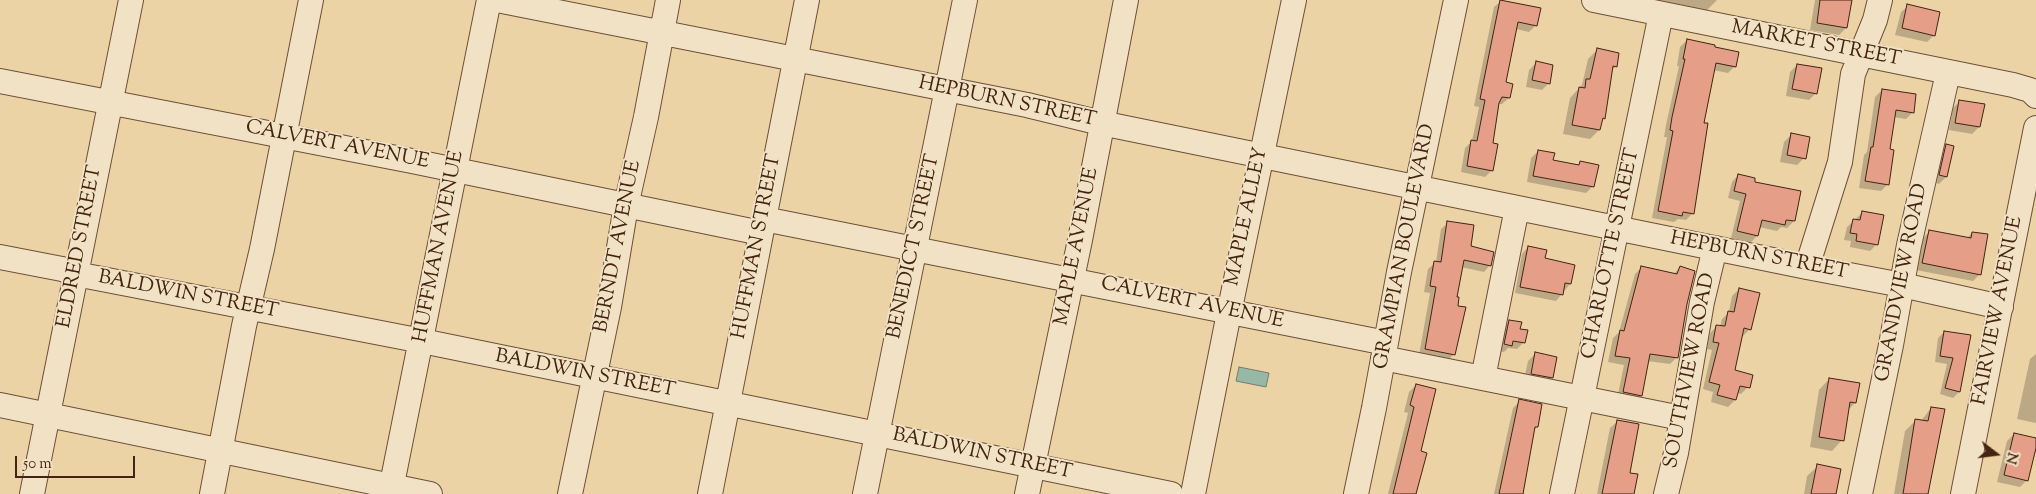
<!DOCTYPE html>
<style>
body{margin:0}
#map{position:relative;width:2036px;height:494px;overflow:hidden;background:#ebd3a6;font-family:"Sorts Mill Goudy",serif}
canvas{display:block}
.north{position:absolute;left:1971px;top:429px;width:50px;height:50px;-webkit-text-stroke:4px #f2e2c5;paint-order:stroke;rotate:105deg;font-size:14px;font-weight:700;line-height:20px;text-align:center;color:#432312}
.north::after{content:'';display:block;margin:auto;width:18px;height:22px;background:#432312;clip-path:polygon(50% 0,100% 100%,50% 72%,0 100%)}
.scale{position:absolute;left:15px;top:456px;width:120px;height:22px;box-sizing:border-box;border:2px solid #432312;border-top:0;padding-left:6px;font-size:15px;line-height:18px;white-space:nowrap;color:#432312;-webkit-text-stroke:4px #f2e2c5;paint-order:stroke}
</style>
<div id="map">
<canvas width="2036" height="494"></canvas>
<div class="north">N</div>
<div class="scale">50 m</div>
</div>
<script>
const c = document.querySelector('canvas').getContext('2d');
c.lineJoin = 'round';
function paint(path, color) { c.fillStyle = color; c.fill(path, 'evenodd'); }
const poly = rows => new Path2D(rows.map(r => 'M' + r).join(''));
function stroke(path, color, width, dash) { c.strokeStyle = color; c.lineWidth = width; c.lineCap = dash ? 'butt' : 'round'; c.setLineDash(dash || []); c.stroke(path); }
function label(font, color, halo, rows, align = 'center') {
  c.font = font + ' "Sorts Mill Goudy",serif'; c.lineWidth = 4; c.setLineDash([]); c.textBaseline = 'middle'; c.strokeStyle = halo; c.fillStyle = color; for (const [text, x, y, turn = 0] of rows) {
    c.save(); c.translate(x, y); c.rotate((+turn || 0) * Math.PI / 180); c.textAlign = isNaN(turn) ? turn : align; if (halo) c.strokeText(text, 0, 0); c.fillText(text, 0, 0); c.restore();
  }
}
const water = poly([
 [1239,367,1269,373,1266,387,1236,381,1239,367]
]);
paint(water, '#98b8a7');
stroke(water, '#767c6b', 1);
paint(poly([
 [1651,0,1717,0,1705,12],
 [1815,0,1850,0,1846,28,1839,35,1810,30],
 [1501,1,1536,25,1529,32,1516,29,1504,83,1509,98,1502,104,1499,104,1491,144,1492,170,1485,177,1461,172,1465,148,1472,141,1479,107,1474,106,1494,7],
 [1908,6,1934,35,1927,42,1895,35,1901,12],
 [1687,40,1713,48,1735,66,1728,73,1713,70,1703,124,1693,213,1686,220,1678,219,1674,222,1652,218,1667,137,1664,137,1666,125,1679,66,1677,66,1680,47],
 [1597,50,1616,66,1611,71,1604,118,1601,121,1599,130,1590,139,1563,134,1570,98,1582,85,1588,59],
 [1536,63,1549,83,1542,90,1526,87,1529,70],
 [1797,65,1816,93,1809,100,1786,96,1790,72],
 [1882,90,1913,112,1906,119,1893,117,1889,151,1888,184,1881,191,1859,188,1864,155,1867,152,1875,97],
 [1960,101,1979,127,1972,134,1949,130,1953,108],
 [1791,135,1804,158,1797,165,1780,162,1784,142],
 [1946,145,1946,177,1939,184,1933,182,1940,152],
 [1538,151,1552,161,1577,166,1580,163,1593,186,1586,193,1527,182,1531,158],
 [1738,175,1753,182,1794,221,1787,228,1781,227,1777,231,1759,227,1757,236,1750,243,1731,238,1740,201,1728,198,1732,182],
 [1863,212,1877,244,1870,251,1850,247,1851,241,1844,240,1847,227],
 [1448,223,1470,247,1490,265,1484,272,1461,267,1456,298,1454,354,1447,361,1419,355,1430,293,1424,292,1428,269,1436,262,1441,229],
 [1930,231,1966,239,1972,233,1980,274,1973,281,1916,270,1923,238],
 [1528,247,1570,284,1556,301,1515,293,1522,254],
 [1642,267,1673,275,1680,267,1686,304,1677,357,1670,364,1647,361,1641,396,1634,402,1617,399,1624,365,1608,362,1613,338,1619,332,1635,274],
 [1739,289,1750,329,1743,336,1741,336,1734,371,1748,387,1741,394,1737,393,1735,400,1728,407,1711,402,1713,392,1703,389,1712,350,1707,349,1710,333,1717,326,1720,327,1722,319,1729,312,1732,296],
 [1509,321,1519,330,1524,342,1517,349,1508,348,1504,352,1498,351,1502,328],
 [1944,332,1970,336,1959,392,1953,398,1940,394,1947,364,1935,362,1938,338],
 [1535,354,1552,378,1545,385,1524,380,1528,361],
 [2036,354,2036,423,2017,419,2030,359],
 [1829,379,1858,384,1855,403,1847,411,1842,440,1832,451,1810,447,1819,390],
 [1416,385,1420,452,1415,494,1388,494,1408,413,1404,412,1409,392],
 [1520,401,1537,427,1534,430,1522,494,1494,494,1513,408],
 [1931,408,1927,494,1894,494,1905,431,1916,420,1921,421],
 [1618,421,1633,494,1597,494,1610,428],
 [2014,434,2036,440,2027,480,2020,487,1997,482,2007,441],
 [1818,466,1835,494,1804,494,1807,476]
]), '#0003');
const building = poly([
 [1500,0,1541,8,1537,26,1518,22,1506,82,1513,84,1510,98,1502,97,1499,103,1493,143,1498,144,1493,171,1467,166,1471,140,1477,141,1485,100,1480,99,1500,0],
 [1820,0,1852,0,1847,28,1817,23,1820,0],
 [1907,4,1940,12,1935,36,1902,28,1907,4],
 [1687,39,1715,45,1715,47,1739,52,1736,67,1716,63,1704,123,1708,123,1694,214,1683,212,1682,216,1658,211,1673,131,1670,130,1672,117,1685,59,1683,59,1687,39],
 [1597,48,1619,53,1617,67,1613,66,1605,119,1603,118,1600,130,1572,125,1579,87,1585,88,1586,79,1590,79,1597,48],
 [1536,61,1553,65,1550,84,1532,80,1536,61],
 [1797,64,1822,68,1817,94,1792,89,1797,64],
 [1882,89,1916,94,1914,113,1896,110,1890,149,1894,150,1889,185,1865,181,1871,147,1873,147,1882,89],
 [1959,100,1985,104,1980,127,1955,123,1959,100],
 [1791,133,1810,137,1806,159,1787,155,1791,133],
 [1946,144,1954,146,1947,177,1939,175,1946,144],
 [1538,150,1555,153,1553,160,1579,165,1580,161,1599,165,1594,187,1533,176,1538,150],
 [1738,174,1755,178,1755,182,1801,191,1795,221,1786,220,1785,225,1762,220,1758,236,1737,231,1746,194,1734,191,1738,174],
 [1862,211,1884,215,1878,245,1856,241,1857,234,1850,233,1853,219,1860,220,1862,211],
 [1447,221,1474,225,1471,246,1494,252,1491,266,1464,260,1457,297,1459,297,1458,306,1466,307,1455,355,1425,349,1436,287,1430,286,1434,261,1441,262,1447,221],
 [1929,230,1971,238,1972,232,1988,234,1981,275,1922,263,1929,230],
 [1528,246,1547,250,1545,258,1575,265,1571,284,1565,283,1563,295,1520,287,1528,246],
 [1641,266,1677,274,1680,266,1695,271,1687,304,1678,358,1650,354,1642,396,1623,392,1630,358,1615,356,1620,330,1624,331,1641,266],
 [1739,288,1760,293,1751,330,1744,328,1735,370,1753,375,1750,388,1740,386,1736,400,1717,395,1720,385,1709,382,1719,343,1713,342,1716,325,1725,326,1728,311,1734,312,1739,288],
 [1509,320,1522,322,1520,329,1528,330,1525,343,1513,341,1512,346,1504,344,1509,320],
 [1944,331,1971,335,1960,392,1945,388,1953,358,1940,356,1944,331],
 [1535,352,1557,357,1553,378,1531,374,1535,352],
 [1829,378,1860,383,1856,403,1850,402,1844,441,1819,437,1829,378],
 [1416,384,1436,389,1421,451,1427,453,1416,494,1393,494,1414,407,1410,405,1416,384],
 [1519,399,1542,404,1538,427,1535,427,1523,494,1499,494,1519,399],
 [1931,407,1945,409,1928,494,1903,494,1915,419,1928,421,1931,407],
 [1617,420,1639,424,1630,473,1638,474,1634,494,1602,494,1617,420],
 [2014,433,2036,438,2036,448,2028,481,2004,475,2014,433],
 [1817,464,1841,469,1836,494,1811,494,1817,464]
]);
paint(building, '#e59e88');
stroke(building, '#432312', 1);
const minor = poly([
 [497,0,1027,105,1101,123,1807,267,1902,285,2001,307],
 [1594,0,2013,85,2030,90,2036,96],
 [0,81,412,161,761,233],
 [764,219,1386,343],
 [0,257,62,269,76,274,422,341,1171,494],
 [1807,267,1840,162,1853,74,1875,20,1880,0],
 [1383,358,1681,418],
 [1483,378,1517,208],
 [0,405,430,494],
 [32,494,131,0],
 [212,494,244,326,262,249,311,0],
 [390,494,489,0],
 [570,494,609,307,626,206,646,117,668,0],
 [710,494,807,0],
 [865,494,965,0],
 [1027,494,1080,240,1126,0],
 [1193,494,1229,313,1294,0],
 [1356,494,1374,408,1399,272,1456,0],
 [1562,494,1661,14],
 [1666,494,1676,453,1702,302,1715,248],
 [1860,494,1891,345,1909,245,1948,73],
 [1963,494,2036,128]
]);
stroke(minor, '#6d4f37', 26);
stroke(minor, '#f2e2c5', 24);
label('20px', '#432312', '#f2e2c5', [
 ["MARKET STREET",1816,45,11],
 ["HEPBURN STREET",1007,103,12],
 ["CALVERT AVENUE",337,146,11],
 ["MAPLE ALLEY",1248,217,-78],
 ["ELDRED STREET",81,247,-79],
 ["HUFFMAN AVENUE",440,247,-79],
 ["BERNDT AVENUE",619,247,-79],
 ["HUFFMAN STREET",758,247,-79],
 ["BENEDICT STREET",915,247,-78],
 ["MAPLE AVENUE",1078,247,-79],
 ["GRAMPIAN BOULEVARD",1406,247,-79],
 ["CHARLOTTE STREET",1612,254,-78],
 ["HEPBURN STREET",1759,257,11],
 ["GRANDVIEW ROAD",1903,283,-79],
 ["BALDWIN STREET",188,296,11],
 ["CALVERT AVENUE",1192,304,12],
 ["FAIRVIEW AVENUE",1999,311,-79],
 ["SOUTHVIEW ROAD",1691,371,-79],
 ["BALDWIN STREET",585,375,11],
 ["BALDWIN STREET",982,455,12]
]);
</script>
